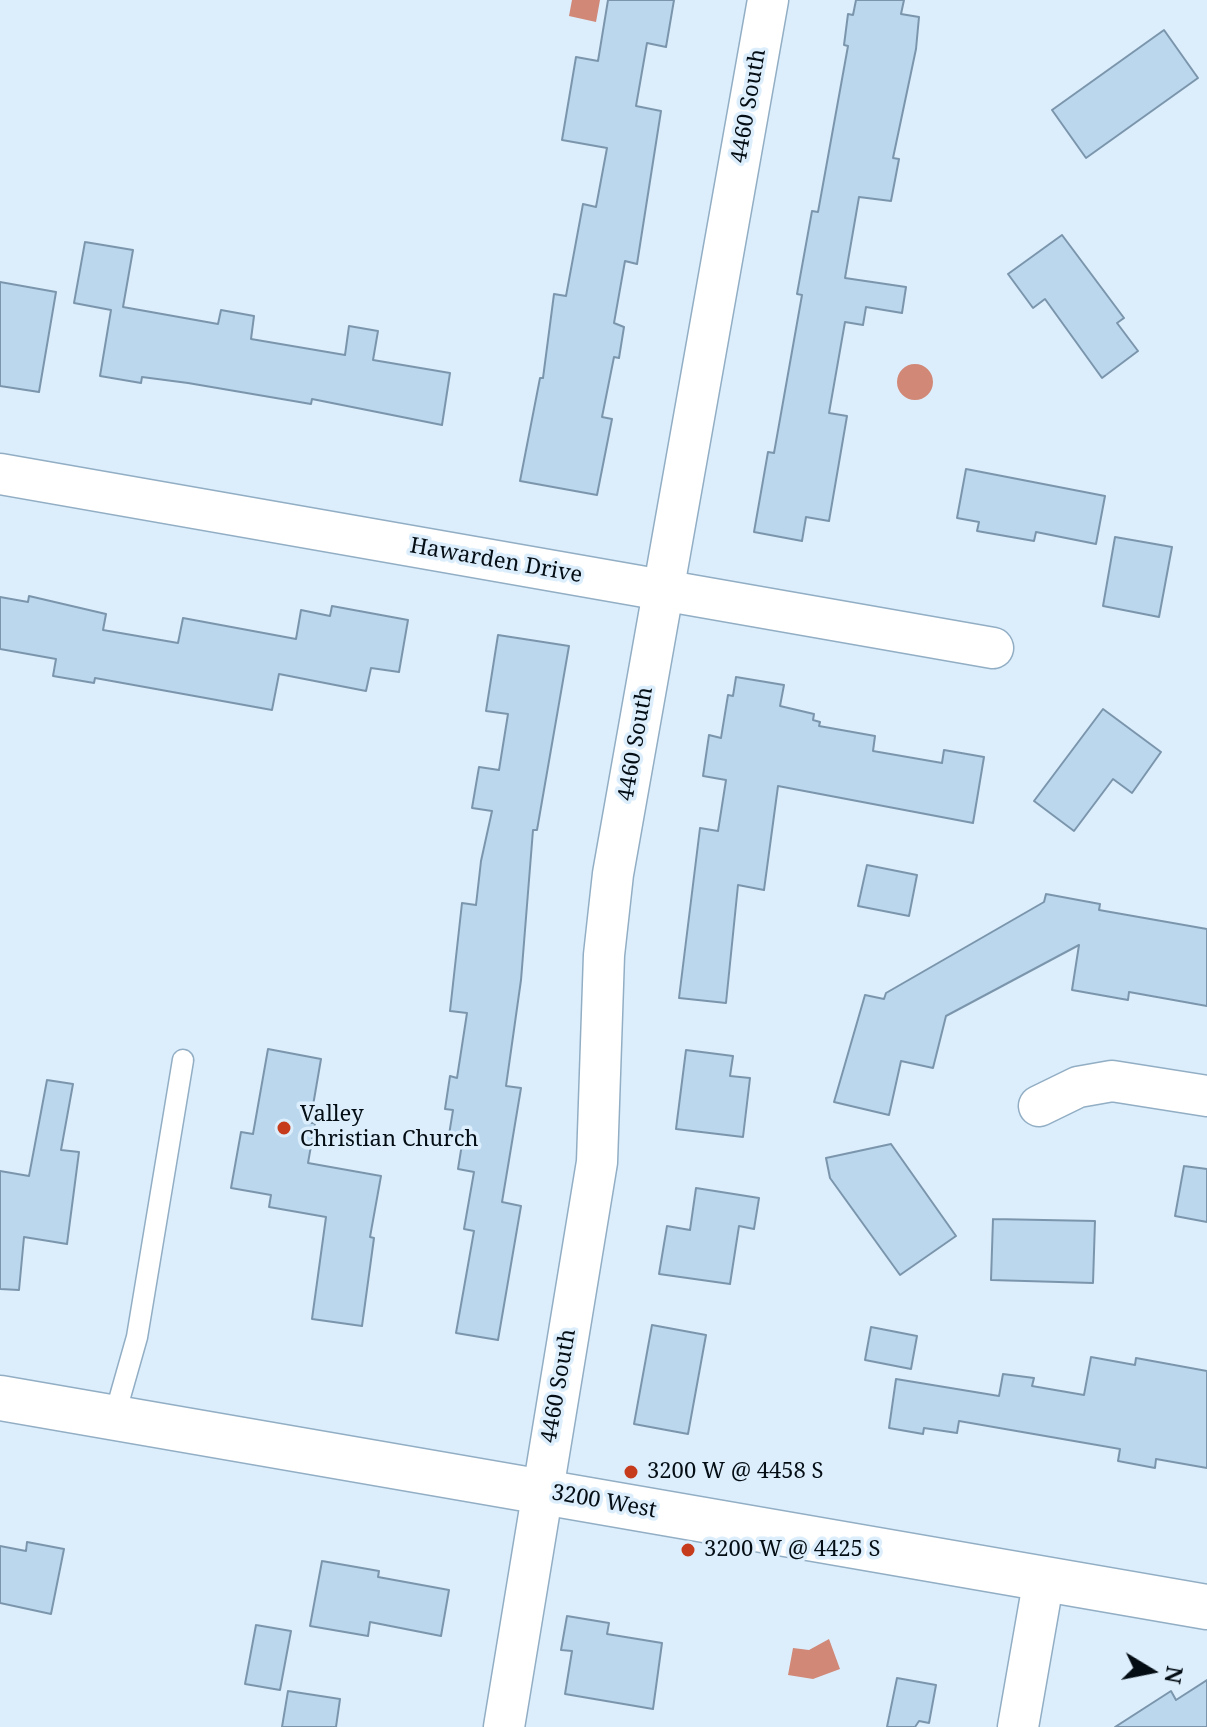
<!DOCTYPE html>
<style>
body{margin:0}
#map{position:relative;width:1207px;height:1727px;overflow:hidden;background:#dceefc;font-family:"Noto Serif",serif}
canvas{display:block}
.north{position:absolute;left:1111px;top:1631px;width:80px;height:80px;-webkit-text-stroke:6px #dceefc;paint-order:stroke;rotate:100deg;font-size:22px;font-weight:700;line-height:32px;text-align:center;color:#040d14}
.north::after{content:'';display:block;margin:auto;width:28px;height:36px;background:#040d14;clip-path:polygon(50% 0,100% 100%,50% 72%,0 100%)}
</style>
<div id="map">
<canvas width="1207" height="1727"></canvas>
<div class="north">N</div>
</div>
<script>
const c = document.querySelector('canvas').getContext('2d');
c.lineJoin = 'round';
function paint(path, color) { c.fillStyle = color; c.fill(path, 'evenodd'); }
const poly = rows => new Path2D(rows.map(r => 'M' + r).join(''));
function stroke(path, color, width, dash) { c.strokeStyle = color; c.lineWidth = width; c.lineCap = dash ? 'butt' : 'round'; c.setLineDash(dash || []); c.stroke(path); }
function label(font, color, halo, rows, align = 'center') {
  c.font = font + ' "Noto Serif",serif'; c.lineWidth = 7; c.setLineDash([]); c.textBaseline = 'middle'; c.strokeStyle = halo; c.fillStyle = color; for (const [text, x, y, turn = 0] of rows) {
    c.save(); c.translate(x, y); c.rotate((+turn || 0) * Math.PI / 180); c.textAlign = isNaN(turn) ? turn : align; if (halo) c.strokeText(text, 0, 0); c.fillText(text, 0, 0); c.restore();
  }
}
paint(poly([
 [572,0,600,0,596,22,569,16],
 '897 382a18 18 0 1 1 36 0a18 18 0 1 1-36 0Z',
 [829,1639,840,1669,813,1679,788,1675,793,1648,809,1650]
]), '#d18877');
const building = poly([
 [608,0,674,0,666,47,647,43,636,106,661,111,637,264,625,261,614,323,624,327,619,358,614,357,602,417,612,419,597,495,520,481,540,378,543,378,554,294,566,296,583,204,596,207,607,148,562,140,576,57,598,61,608,0],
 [856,0,904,0,901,14,919,17,916,49,893,158,899,159,891,201,859,197,845,278,906,287,902,313,866,307,863,325,845,322,829,413,847,416,829,521,806,517,802,541,754,532,768,452,774,453,802,295,797,294,812,211,818,212,848,46,844,45,848,14,853,15,856,0],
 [1164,30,1198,78,1086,158,1052,110,1164,30],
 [1062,235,1124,318,1117,323,1138,351,1102,378,1045,299,1033,308,1008,274,1062,235],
 [85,242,133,250,123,307,218,324,221,310,254,316,251,339,345,355,349,326,378,331,373,360,450,373,442,425,312,399,311,404,188,383,142,377,141,383,100,376,111,310,74,303,85,242],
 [0,282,56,292,39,392,0,386,0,282],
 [966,469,1105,496,1096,544,1036,532,1034,541,977,531,979,522,957,518,966,469],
 [1115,537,1172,547,1159,617,1103,606,1115,537],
 [29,596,106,614,103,630,178,643,183,618,296,639,301,610,330,616,332,606,408,620,399,672,371,668,366,691,279,674,272,710,95,678,94,683,53,676,56,659,0,649,0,597,28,602,29,596],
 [498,635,569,646,537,830,533,830,521,980,506,1086,521,1088,502,1202,521,1206,498,1340,456,1333,474,1231,464,1229,474,1172,458,1169,462,1144,448,1141,453,1110,445,1109,450,1076,457,1078,467,1013,450,1011,462,903,476,905,481,861,492,811,472,808,479,767,499,770,508,714,486,711,498,635],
 [736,677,784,685,780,706,814,714,813,720,820,722,819,726,875,736,873,751,942,763,944,750,984,757,973,823,778,786,764,890,738,885,726,1003,679,998,700,828,718,831,726,780,703,776,709,735,721,738,728,695,733,696,736,677],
 [1103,709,1161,752,1132,793,1113,779,1074,831,1034,801,1103,709],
 [867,865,917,875,909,916,858,906,867,865],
 [1046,894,1100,904,1099,910,1207,929,1207,1006,1129,992,1128,1000,1072,990,1079,945,946,1016,933,1068,901,1061,889,1115,834,1102,865,995,884,999,886,993,1044,902,1046,894],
 [268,1049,321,1059,310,1123,315,1123,308,1163,381,1176,370,1237,374,1238,362,1326,312,1319,326,1217,269,1207,271,1195,231,1188,241,1132,253,1134,268,1049],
 [686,1050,733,1056,730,1076,750,1078,743,1137,676,1129,686,1050],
 [47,1080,73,1084,61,1150,79,1152,67,1244,24,1237,19,1290,0,1289,0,1171,29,1176,47,1080],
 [891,1144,956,1236,900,1275,830,1178,826,1158,891,1144],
 [1184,1166,1207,1169,1207,1222,1175,1216,1184,1166],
 [696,1188,759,1198,754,1229,739,1226,730,1284,659,1274,667,1226,690,1230,696,1188],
 [993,1219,1095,1221,1093,1283,991,1280,993,1219],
 [652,1325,706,1335,688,1434,634,1424,652,1325],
 [871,1327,917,1336,911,1369,865,1360,871,1327],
 [1091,1357,1135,1365,1136,1358,1207,1371,1207,1468,1156,1459,1155,1468,1118,1461,1120,1449,959,1421,957,1433,924,1428,923,1434,889,1428,896,1379,999,1396,1003,1374,1034,1378,1032,1386,1084,1395,1091,1357],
 [27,1542,64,1549,51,1614,0,1603,0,1546,26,1551,27,1542],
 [322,1561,379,1571,378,1577,449,1590,441,1636,370,1622,368,1636,310,1626,322,1561],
 [567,1616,609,1623,607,1634,662,1643,653,1709,565,1694,572,1651,561,1650,567,1616],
 [256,1625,291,1631,280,1690,245,1684,256,1625],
 [897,1678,936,1685,929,1723,919,1721,915,1727,887,1727,897,1678],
 [1207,1680,1207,1727,1115,1727,1171,1691,1176,1700,1207,1680],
 [288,1691,340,1699,336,1727,282,1727,288,1691]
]);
paint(building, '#bad7ee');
stroke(building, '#7b96ac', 2);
const service = poly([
 [114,1418,137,1337,183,1060]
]);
const minor = poly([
 [0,474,993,648],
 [1039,1106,1078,1087,1112,1081,1207,1096],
 [504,1727,597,1162,604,955,613,874,768,0],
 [1018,1727,1044,1578]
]);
const tertiary = poly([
 [0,1398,1207,1607]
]);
stroke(service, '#92aec4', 23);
stroke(minor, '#92aec4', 43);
stroke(tertiary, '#92aec4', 47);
stroke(service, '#fff', 20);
stroke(minor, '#fff', 40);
stroke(tertiary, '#fff', 44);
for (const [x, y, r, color] of [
 [284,1128,8,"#c53b1b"],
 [631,1472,8,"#c53b1b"],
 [688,1550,8,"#c53b1b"]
]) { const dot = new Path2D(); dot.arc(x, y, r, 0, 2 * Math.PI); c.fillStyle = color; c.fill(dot); stroke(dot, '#dceefc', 3); }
label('22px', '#040d14', '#dceefc', [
 ["4460 South",749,106,-80],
 ["Hawarden Drive",496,561,10],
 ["4460 South",636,744,-80],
 ["4460 South",559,1386,-80],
 ["3200 West",604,1502,10]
]);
label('22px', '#040d14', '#dceefc', [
 ["Valley",300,1115],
 ["Christian Church",300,1140],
 ["3200 W @ 4458 S",647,1472],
 ["3200 W @ 4425 S",704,1550]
], 'left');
</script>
